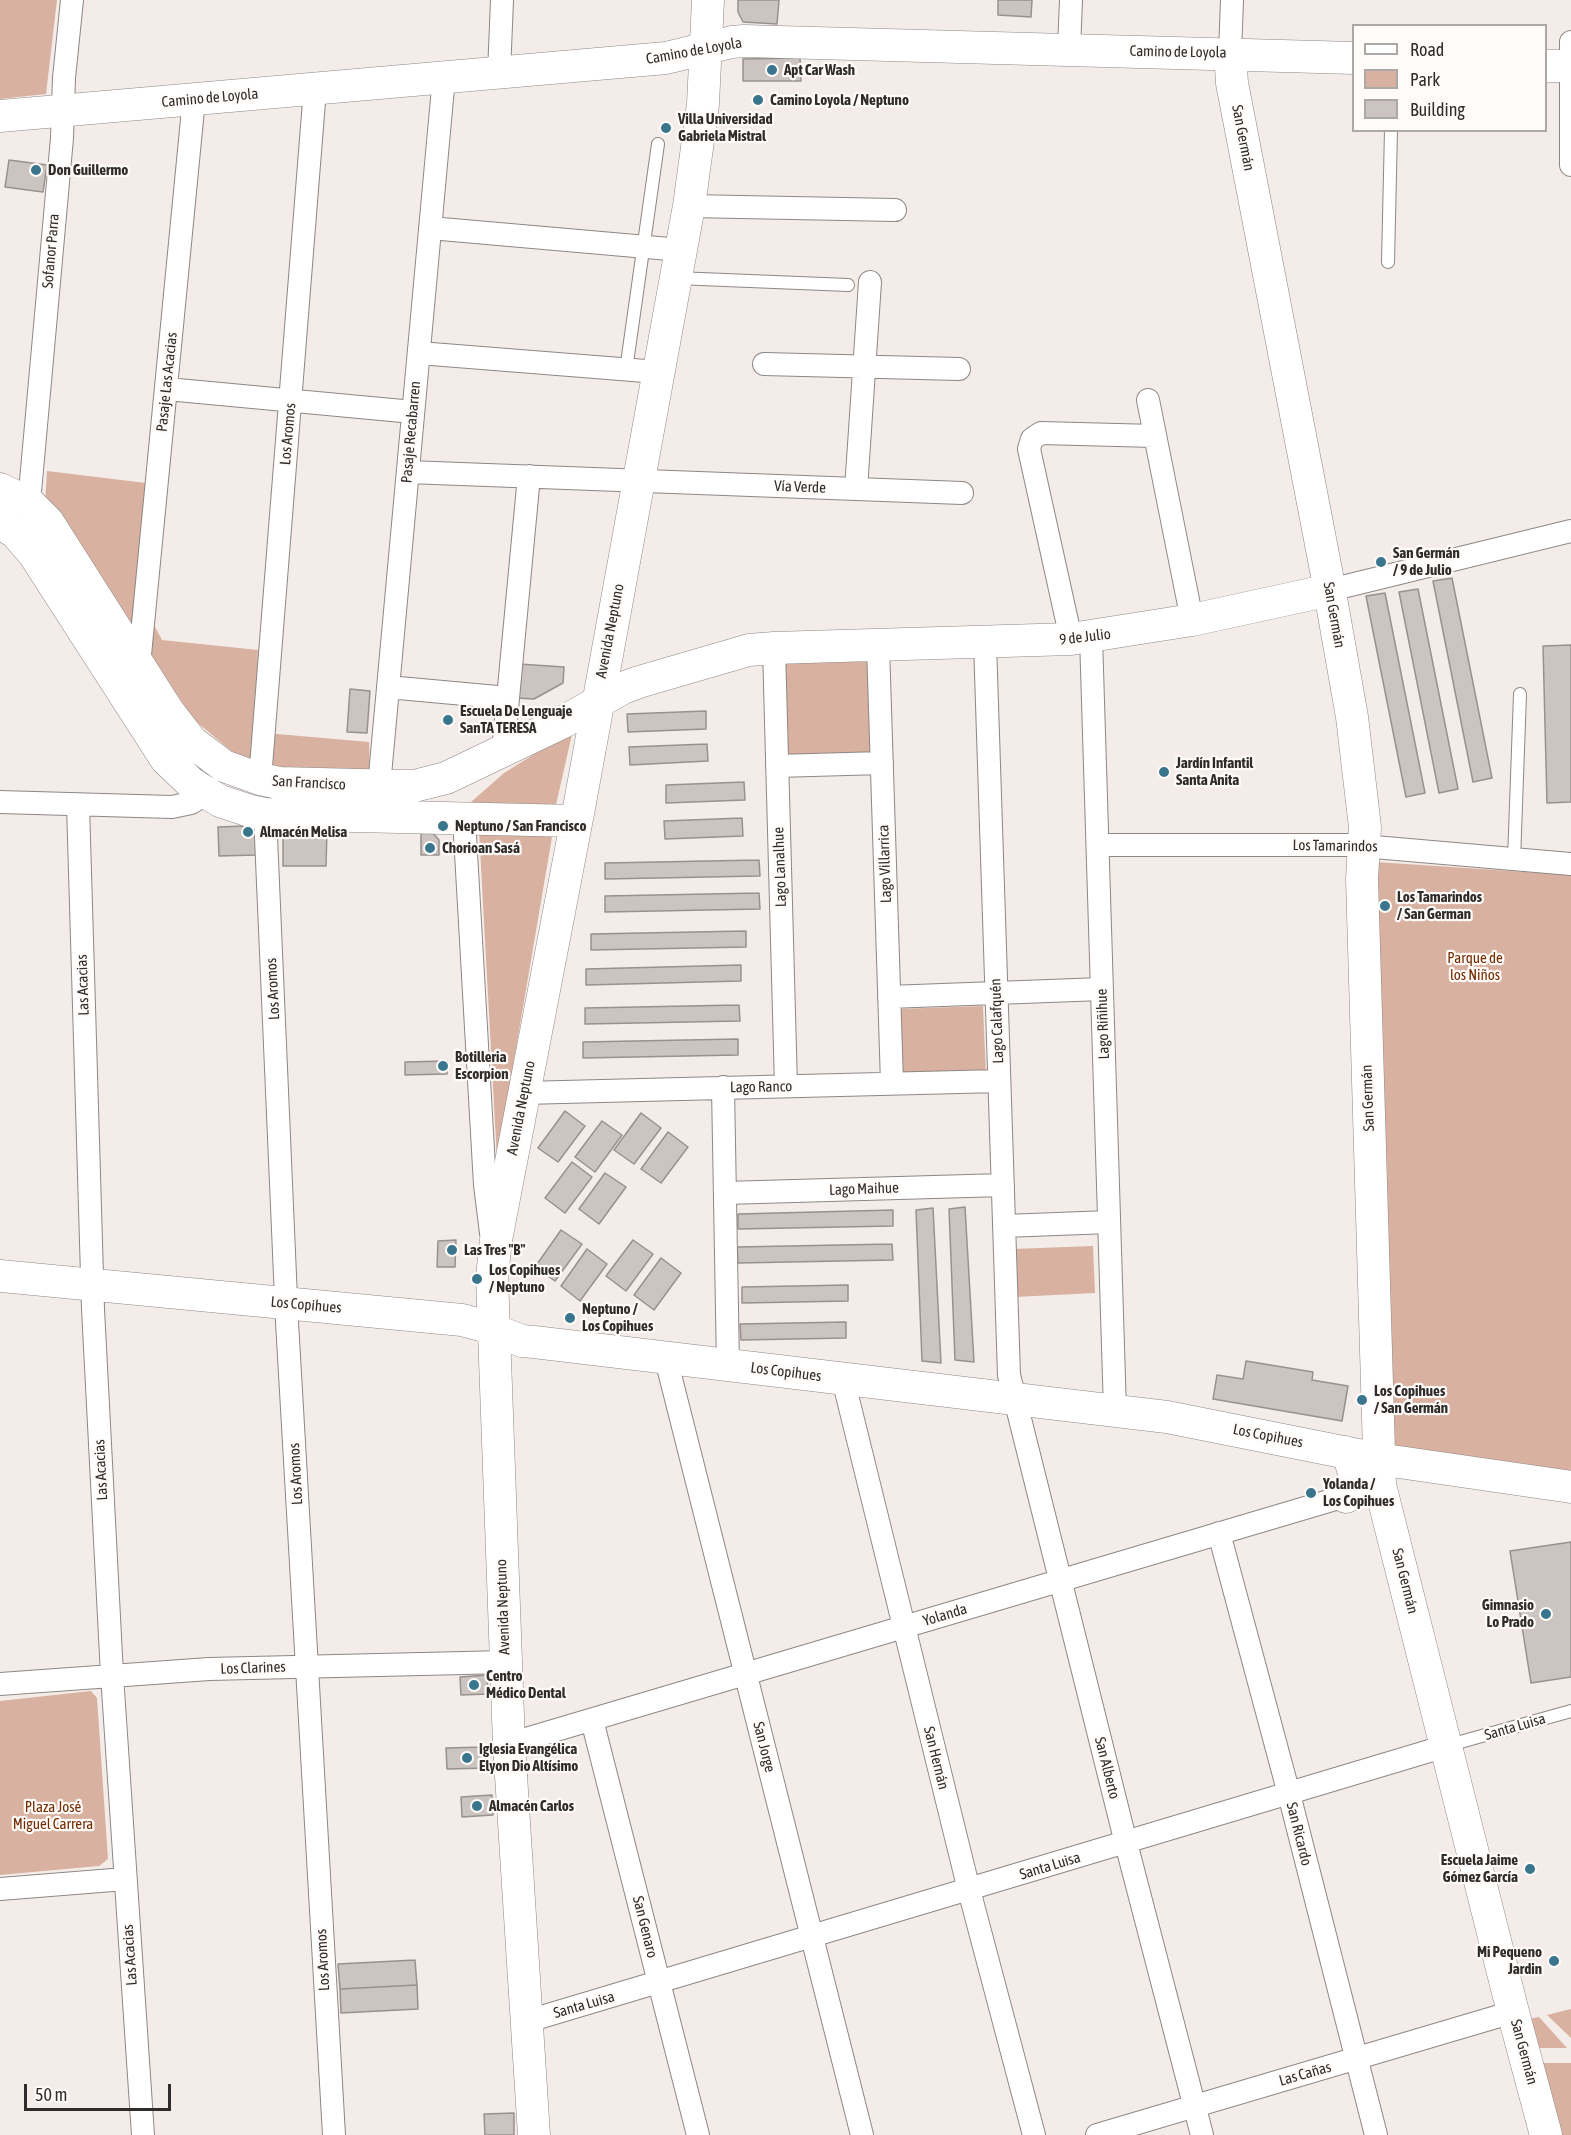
<!DOCTYPE html>
<meta charset="utf-8">
<style>
body{margin:0}
#map{position:relative;width:1571px;height:2135px;overflow:hidden;background:#f4ece9;font-family:"Asap Condensed",sans-serif}
canvas{display:block}
.legend{position:absolute;left:1352px;top:24px;width:195px;height:108px;box-sizing:border-box;background:#fefbf9;border:2px solid #aba8a7;margin:0;padding:8px 10px;list-style:none;font-size:18px;color:#2f2c2b}
.legend li{display:flex;align-items:center;gap:12px;height:30px}
.legend b{width:30px;border:2px solid #aba8a7}
.scale{position:absolute;left:24px;top:2084px;width:147px;height:27px;box-sizing:border-box;border:3px solid #2f2c2b;border-top:0;padding-left:8px;font-size:18px;line-height:21px;white-space:nowrap;color:#2f2c2b;-webkit-text-stroke:4px #fefbf9;paint-order:stroke}
</style>
<div id="map">
<canvas width="1571" height="2135"></canvas>
<ul class="legend">
<li><b style="height:8px;background:#fff"></b>Road</li>
<li><b style="height:16px;background:#d9b1a0"></b>Park</li>
<li><b style="height:16px;background:#cbc4c0"></b>Building</li>
</ul>
<div class="scale">50 m</div>
</div>
<script>
const c = document.querySelector('canvas').getContext('2d');
c.lineJoin = 'round';
function paint(path, color) { c.fillStyle = color; c.fill(path, 'evenodd'); }
const poly = rows => new Path2D(rows.map(r => 'M' + r).join(''));
function stroke(path, color, width, dash) { c.strokeStyle = color; c.lineWidth = width; c.lineCap = dash ? 'butt' : 'round'; c.setLineDash(dash || []); c.stroke(path); }
function label(font, color, halo, rows, align = 'center') {
  c.font = font + ' "Asap Condensed",sans-serif'; c.lineWidth = 4.5; c.setLineDash([]); c.textBaseline = 'middle'; c.strokeStyle = halo; c.fillStyle = color; for (const [text, x, y, turn = 0] of rows) {
    c.save(); c.translate(x, y); c.rotate((+turn || 0) * Math.PI / 180); c.textAlign = isNaN(turn) ? turn : align; if (halo) c.strokeText(text, 0, 0); c.fillText(text, 0, 0); c.restore();
  }
}
paint(poly([
 [0,0,57,0,46,94,0,99],
 [47,471,146,483,140,599,162,640,258,650,254,732,369,742,370,770,282,772,241,759,193,719,67,527,45,504],
 [779,661,870,662,871,757,782,759],
 [573,730,555,809,462,810,504,773],
 [479,830,552,837,497,1160],
 [1376,862,1571,875,1571,1478,1401,1454,1391,1444],
 [983,1006,986,1074,899,1076,897,1009],
 [1093,1246,1095,1293,1015,1297,1013,1249],
 [91,1691,97,1698,108,1859,99,1866,0,1875,0,1701],
 [1571,2009,1571,2038,1547,2015],
 [1539,2017,1567,2048,1536,2048,1528,2019],
 [1541,2063,1571,2063,1571,2135,1562,2135]
]), '#d9b1a0');
const building = poly([
 [738,0,779,0,777,24,743,22,738,12,738,0],
 [998,0,1032,0,1031,17,998,15,998,0],
 [800,58,801,81,743,81,743,59,800,58],
 [9,160,47,165,43,192,5,187,9,160],
 [1452,578,1492,778,1473,782,1433,581,1452,578],
 [1418,589,1458,789,1439,793,1399,592,1418,589],
 [1385,593,1425,793,1406,797,1366,596,1385,593],
 [1571,645,1571,802,1547,803,1543,646,1571,645],
 [519,664,564,667,563,683,534,699,517,698,519,664],
 [350,689,370,691,367,733,347,732,350,689],
 [706,711,706,729,628,732,627,714,706,711],
 [707,744,708,761,630,765,629,747,707,744],
 [744,782,745,800,666,803,666,785,744,782],
 [742,818,743,836,665,839,664,821,742,818],
 [245,826,257,836,257,855,219,856,218,827,245,826],
 [290,830,327,830,326,866,283,866,283,838,290,830],
 [421,832,432,832,439,840,439,855,421,855,421,832],
 [759,860,760,876,605,879,605,863,759,860],
 [759,893,760,909,605,912,605,896,759,893],
 [746,931,746,947,591,950,591,934,746,931],
 [741,965,741,981,586,985,586,969,741,965],
 [739,1005,740,1021,585,1024,585,1008,739,1005],
 [738,1039,738,1055,583,1058,583,1042,738,1039],
 [447,1061,447,1074,405,1075,405,1062,447,1061],
 [565,1111,585,1126,558,1162,538,1148,565,1111],
 [641,1113,661,1128,634,1164,614,1150,641,1113],
 [602,1121,622,1135,595,1172,575,1157,602,1121],
 [668,1132,688,1147,661,1183,641,1169,668,1132],
 [572,1162,592,1177,565,1213,545,1198,572,1162],
 [605,1173,626,1187,599,1224,579,1209,605,1173],
 [965,1207,974,1362,955,1360,949,1209,965,1207],
 [933,1208,941,1363,922,1361,916,1210,933,1208],
 [893,1210,893,1226,738,1229,738,1214,893,1210],
 [561,1230,582,1244,555,1281,535,1267,561,1230],
 [456,1240,455,1267,437,1267,438,1241,456,1240],
 [633,1240,653,1254,626,1291,606,1276,633,1240],
 [892,1244,893,1260,738,1263,737,1247,892,1244],
 [587,1249,607,1264,580,1301,561,1286,587,1249],
 [661,1258,681,1273,654,1310,634,1295,661,1258],
 [848,1285,848,1301,742,1303,742,1287,848,1285],
 [846,1322,846,1338,741,1340,740,1324,846,1322],
 [1246,1361,1313,1372,1312,1380,1348,1386,1342,1421,1213,1399,1217,1375,1243,1379,1246,1361],
 [1571,1542,1571,1677,1531,1683,1510,1551,1571,1542],
 [487,1675,488,1694,461,1695,460,1677,487,1675],
 [486,1747,487,1768,447,1769,446,1748,486,1747],
 [492,1795,493,1815,462,1817,461,1797,492,1795],
 [415,1960,417,1985,340,1989,338,1964,415,1960],
 [417,1985,418,2009,341,2013,340,1989,417,1985],
 [514,2113,514,2135,485,2135,484,2114,514,2113]
]);
paint(building, '#cbc4c0');
stroke(building, '#98918e', 1.5);
const lane = poly([
 [1388,262,1391,130],
 [676,278,848,285],
 [626,370,658,144],
 [1514,860,1520,694],
 [1446,1746,1571,1711]
]);
const street = poly([
 [1571,42,1571,165],
 [1069,49,1071,0],
 [1230,53,1232,0],
 [499,73,502,0],
 [689,206,895,210],
 [430,228,681,250],
 [419,353,658,372],
 [764,364,959,369],
 [167,389,413,412],
 [1148,400,1192,620],
 [408,472,962,493],
 [856,489,870,282],
 [29,503,62,138,64,78,72,0],
 [1330,590,1571,531],
 [1091,637,1115,1411],
 [1071,639,1029,449,1032,439,1041,433,1155,436],
 [985,643,1009,1375,1126,1843,1202,2135],
 [878,646,892,1083],
 [774,648,786,1086],
 [139,665,194,99],
 [388,687,508,698],
 [503,751,529,476],
 [777,766,882,763],
 [260,779,315,89],
 [379,786,444,77],
 [0,802,172,807,191,803,206,794],
 [78,805,93,1309,112,1675,143,2135],
 [265,814,287,1322,334,2135],
 [464,818,485,1185,491,1233],
 [1098,845,1351,845,1571,864],
 [889,997,1102,989],
 [723,1087,728,1366],
 [523,1093,999,1081],
 [725,1193,1003,1185],
 [1004,1226,1109,1222],
 [666,1359,862,2135],
 [843,1379,969,1890,1034,2135],
 [1219,1533,1289,1794,1376,2135],
 [0,1684,209,1669,506,1662],
 [592,1720,698,2135],
 [509,1744,1359,1492],
 [0,1889,125,1879],
 [528,2021,1446,1746],
 [1097,2135,1513,2012]
]);
const secondary = poly([
 [1230,53,1232,83,1326,570,1352,717,1365,827,1362,879,1380,1485,1513,2012,1546,2135],
 [1546,66,1571,66],
 [0,116,666,58,732,42,744,41,1354,58],
 [0,489,29,503,48,522,168,711,192,742,224,766,260,779,279,783,400,786,414,786,446,778,563,722,623,688,639,682,749,650,774,648,1071,639,1192,620,1330,590],
 [0,523,16,533,34,554,166,759,192,784,220,801,250,811,265,814,576,821],
 [0,1276,462,1320,481,1325,522,1341,534,1342,1167,1417,1378,1459,1571,1487],
 [1345,1452,1350,1459,1354,1474,1351,1489,1346,1497],
 [534,2135,509,1744,492,1277,496,1240,579,808,689,206,703,104,708,0]
]);
stroke(lane, '#8e8784', 14);
stroke(street, '#8e8784', 24);
stroke(secondary, '#8e8784', 33);
stroke(lane, '#fff', 12);
stroke(street, '#fff', 22);
stroke(secondary, '#fff', 32);
for (const [x, y, r, color] of [
 [772,70,6,"#39758c"],
 [758,100,6,"#39758c"],
 [666,128,6,"#39758c"],
 [36,170,6,"#39758c"],
 [1381,562,6,"#39758c"],
 [448,720,6,"#39758c"],
 [1164,772,6,"#39758c"],
 [443,826,6,"#39758c"],
 [248,832,6,"#39758c"],
 [430,848,6,"#39758c"],
 [1385,906,6,"#39758c"],
 [443,1066,6,"#39758c"],
 [452,1250,6,"#39758c"],
 [477,1279,6,"#39758c"],
 [570,1318,6,"#39758c"],
 [1362,1400,6,"#39758c"],
 [1311,1493,6,"#39758c"],
 [1546,1614,6,"#39758c"],
 [474,1685,6,"#39758c"],
 [467,1758,6,"#39758c"],
 [477,1806,6,"#39758c"],
 [1530,1869,6,"#39758c"],
 [1554,1961,6,"#39758c"]
]) { const dot = new Path2D(); dot.arc(x, y, r, 0, 2 * Math.PI); c.fillStyle = color; c.fill(dot); stroke(dot, '#fefbf9', 2); }
label('15px', '#2f2c2b', '#fefbf9', [
 ["Camino de Loyola",694,51,-10],
 ["Camino de Loyola",1178,52,1],
 ["Camino de Loyola",210,98,-5],
 ["San Germán",1243,138,79],
 ["Sofanor Parra",51,251,-85],
 ["Pasaje Las Acacias",167,382,-84],
 ["Pasaje Recabarren",411,432,-85],
 ["Los Aromos",288,434,-85],
 ["Vía Verde",800,487,2],
 ["San Germán",1334,615,80],
 ["Avenida Neptuno",610,631,-79],
 ["9 de Julio",1085,637,-7],
 ["San Francisco",309,783,3],
 ["Los Tamarindos",1335,846,1],
 ["Lago Villarrica",885,864,-92],
 ["Lago Lanalhue",780,867,-92],
 ["Las Acacias",83,985,-92],
 ["Los Aromos",273,989,-93],
 ["Lago Calafquén",997,1021,-92],
 ["Lago Riñihue",1103,1024,-92],
 ["Lago Ranco",761,1087,-1],
 ["San Germán",1368,1098,-92],
 ["Avenida Neptuno",521,1108,-79],
 ["Lago Maihue",864,1189,-2],
 ["Los Copihues",306,1305,5],
 ["Los Copihues",786,1372,7],
 ["Los Copihues",1268,1436,11],
 ["Las Acacias",101,1470,-93],
 ["Los Aromos",296,1474,-93],
 ["San Germán",1405,1581,76],
 ["Avenida Neptuno",503,1607,-92],
 ["Yolanda",945,1615,-17],
 ["Los Clarines",253,1668,-2],
 ["Santa Luisa",1515,1727,-16],
 ["San Jorge",764,1747,76],
 ["San Hernán",936,1758,76],
 ["San Alberto",1107,1768,76],
 ["San Ricardo",1299,1834,76],
 ["Santa Luisa",1050,1866,-17],
 ["San Genaro",645,1927,76],
 ["Las Acacias",130,1955,-94],
 ["Los Aromos",323,1960,-93],
 ["Santa Luisa",584,2005,-16],
 ["San Germán",1524,2052,75],
 ["Las Cañas",1305,2074,-16]
]);
label('bold 15px', '#2f2c2b', '#fefbf9', [
 ["Apt Car Wash",784,70],
 ["Camino Loyola / Neptuno",770,100],
 ["Villa Universidad",678,119],
 ["Gabriela Mistral",678,136],
 ["Don Guillermo",48,170],
 ["San Germán",1393,553],
 ["/ 9 de Julio",1393,570],
 ["Escuela De Lenguaje",460,711],
 ["SanTA TERESA",460,728],
 ["Jardín Infantil",1176,763],
 ["Santa Anita",1176,780],
 ["Neptuno / San Francisco",455,826],
 ["Almacén Melisa",260,832],
 ["Chorioan Sasá",442,848],
 ["Los Tamarindos",1397,897],
 ["/ San German",1397,914],
 ["Botilleria",455,1057],
 ["Escorpion",455,1074],
 ["Las Tres \"B\"",464,1250],
 ["Los Copihues",489,1270],
 ["/ Neptuno",489,1287],
 ["Neptuno /",582,1309],
 ["Los Copihues",582,1326],
 ["Los Copihues",1374,1391],
 ["/ San Germán",1374,1408],
 ["Yolanda /",1323,1484],
 ["Los Copihues",1323,1501],
 ["Gimnasio",1534,1605,"right"],
 ["Lo Prado",1534,1622,"right"],
 ["Centro",486,1676],
 ["Médico Dental",486,1693],
 ["Iglesia Evangélica",479,1749],
 ["Elyon Dio Altísimo",479,1766],
 ["Almacén Carlos",489,1806],
 ["Escuela Jaime",1518,1860,"right"],
 ["Gómez García",1518,1877,"right"],
 ["Mi Pequeno",1542,1952,"right"],
 ["Jardin",1542,1969,"right"]
], 'left');
label('15px', '#732b00', '#fefbf9', [
 ["Parque de",1475,958],
 ["los Niños",1475,975],
 ["Plaza José",53,1807],
 ["Miguel Carrera",53,1824]
]);
</script>
